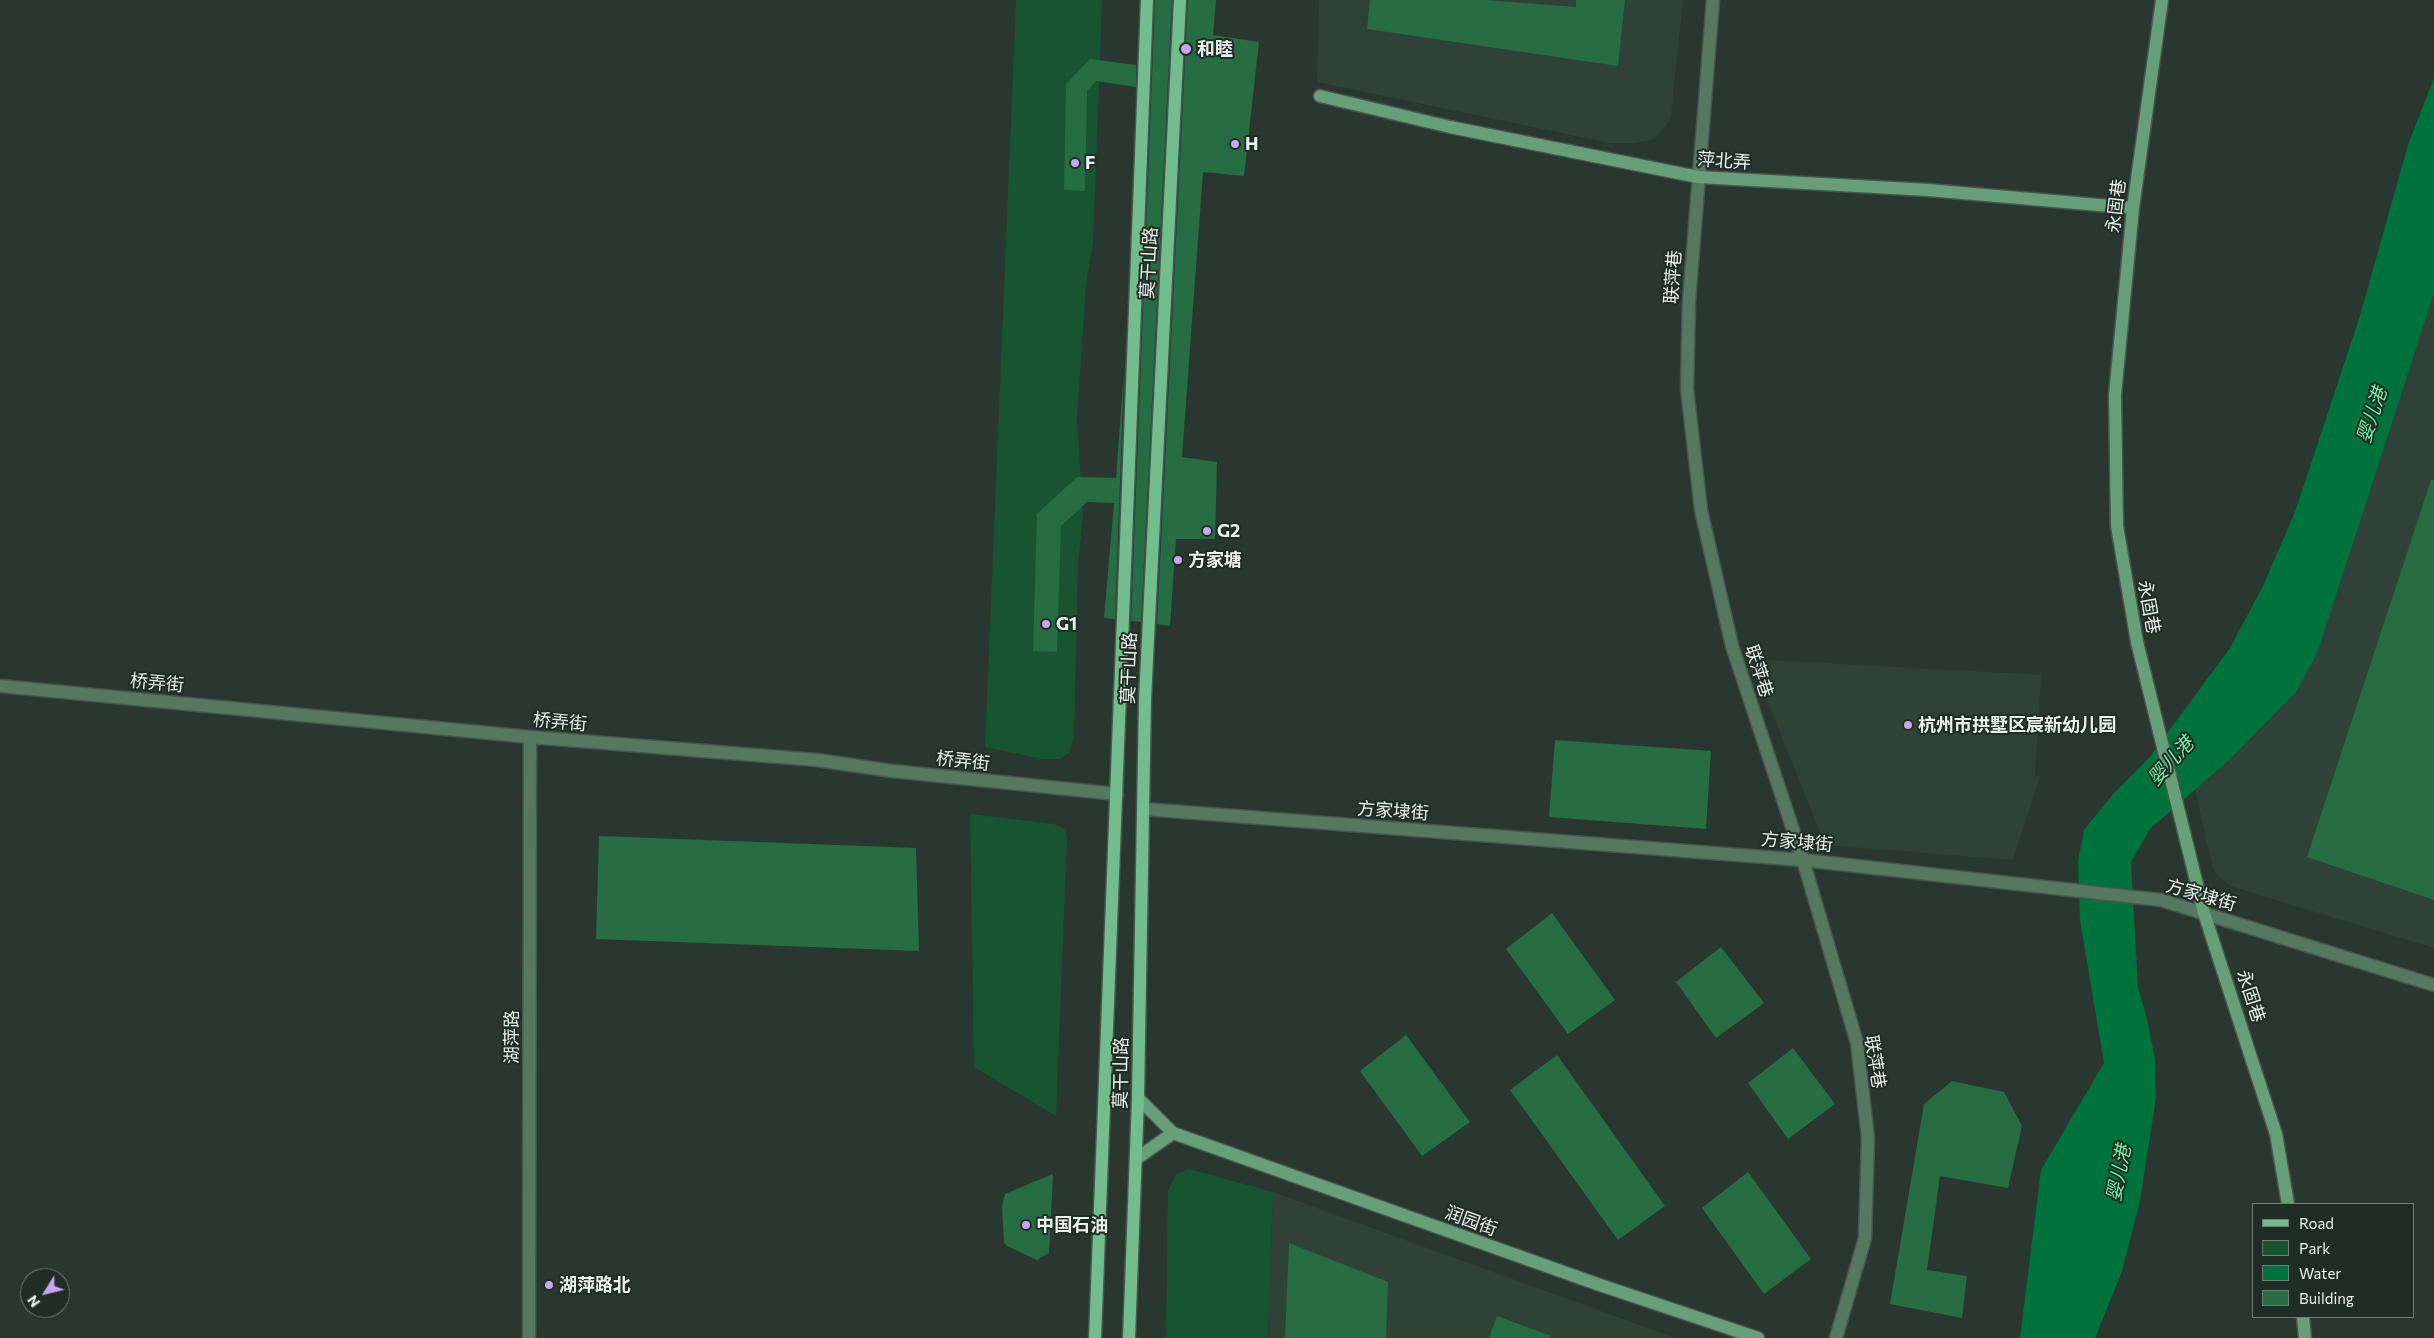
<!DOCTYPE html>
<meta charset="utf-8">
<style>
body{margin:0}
#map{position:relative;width:2434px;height:1338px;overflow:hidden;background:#2a372e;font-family:Commissioner,sans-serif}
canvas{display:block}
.legend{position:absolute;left:2252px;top:1203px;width:162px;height:115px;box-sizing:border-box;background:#202d24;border:1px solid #717c74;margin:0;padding:6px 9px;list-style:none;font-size:15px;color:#eaf2ed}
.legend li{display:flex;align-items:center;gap:10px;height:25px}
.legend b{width:25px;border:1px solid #717c74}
.north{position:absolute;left:20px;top:1268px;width:50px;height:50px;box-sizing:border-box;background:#202d24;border:1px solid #717c74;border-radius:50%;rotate:234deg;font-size:14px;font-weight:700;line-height:20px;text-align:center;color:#eaf2ed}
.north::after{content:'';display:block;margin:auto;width:18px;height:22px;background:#c7a6ef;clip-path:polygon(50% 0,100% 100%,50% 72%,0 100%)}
</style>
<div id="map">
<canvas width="2434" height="1338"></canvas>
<ul class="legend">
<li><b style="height:6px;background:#72bd8c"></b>Road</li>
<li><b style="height:14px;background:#175432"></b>Park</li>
<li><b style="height:14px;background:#00723e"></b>Water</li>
<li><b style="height:14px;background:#266d44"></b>Building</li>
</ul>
<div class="north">N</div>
</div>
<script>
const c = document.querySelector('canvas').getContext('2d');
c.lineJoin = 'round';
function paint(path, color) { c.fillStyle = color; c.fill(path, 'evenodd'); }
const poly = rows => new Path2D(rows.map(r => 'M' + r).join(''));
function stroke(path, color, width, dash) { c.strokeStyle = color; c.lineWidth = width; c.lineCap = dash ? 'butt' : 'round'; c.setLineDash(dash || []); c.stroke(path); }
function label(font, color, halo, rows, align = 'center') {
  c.font = font + ' Commissioner,"Noto Sans SC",sans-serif'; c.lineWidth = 4; c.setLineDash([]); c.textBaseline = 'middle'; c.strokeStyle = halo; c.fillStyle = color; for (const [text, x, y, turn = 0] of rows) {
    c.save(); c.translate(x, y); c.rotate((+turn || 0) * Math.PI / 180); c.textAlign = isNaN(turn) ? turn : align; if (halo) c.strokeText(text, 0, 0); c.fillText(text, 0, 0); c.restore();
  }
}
paint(poly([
 [1319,0,1683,0,1671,115,1666,126,1654,139,1635,143,1610,143,1317,82],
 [2434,260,2434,948,2230,886,2214,872,2190,769],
 [1751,659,2041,675,2035,776,2040,776,2013,860,1825,845],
 [1273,1192,1675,1338,1268,1338]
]), '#2f4235');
paint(poly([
 [1016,0,1102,0,1093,244,1086,285,1077,418,1083,516,1078,563,1074,736,1069,753,1060,759,1043,759,985,747],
 [970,814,1054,824,1064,829,1067,836,1056,1116,974,1067],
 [1189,1169,1273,1192,1268,1338,1166,1338,1168,1191,1176,1174]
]), '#175432');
paint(poly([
 [2434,78,2434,293,2317,654,2296,692,2229,760,2150,829,2131,862,2138,988,2147,1019,2155,1059,2156,1098,2140,1201,2122,1271,2095,1338,2020,1338,2041,1170,2104,1063,2080,920,2078,861,2084,830,2114,793,2149,758,2230,648,2263,586,2295,512,2359,319,2408,145]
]), '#00723e');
paint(poly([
 [1155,0,1172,0,1141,622,1131,621],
 [1188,0,1216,0,1213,35,1259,42,1244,176,1203,172,1182,457,1217,462,1215,539,1176,539,1170,626,1157,624],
 [1370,0,1485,0,1576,7,1576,0,1625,0,1618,66,1367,29],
 [1090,59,1136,65,1136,87,1096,81,1087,91,1085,191,1064,190,1066,84],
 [1124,371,1115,619,1104,618,1114,503,1087,502,1061,526,1057,652,1033,651,1037,514,1077,477,1116,478],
 [2431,480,2434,480,2434,900,2307,857],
 [1555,740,1711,751,1706,829,1549,817],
 [599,836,916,848,919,951,596,939],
 [1552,913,1615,1000,1568,1034,1506,949],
 [1721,947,1764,1003,1716,1038,1676,982],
 [1406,1035,1470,1122,1422,1156,1360,1071],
 [1793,1048,1835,1104,1788,1139,1748,1083],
 [1557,1055,1665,1206,1618,1240,1510,1090],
 [1952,1081,2004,1092,2022,1126,2008,1188,1940,1176,1927,1270,1967,1276,1962,1318,1890,1304,1924,1104],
 [1748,1172,1811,1259,1764,1294,1702,1208],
 [1053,1174,1049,1253,1037,1260,1007,1246,1004,1242,1002,1207,1005,1194],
 [1289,1243,1388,1282,1386,1338,1285,1338],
 [1497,1316,1551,1336,1550,1338,1489,1338]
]), '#266d44');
const street = poly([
 [1713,0,1689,301,1687,389,1701,510,1732,646,1803,860,1857,1043,1868,1138,1865,1238,1836,1338],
 [0,686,530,737,817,760,892,771,1117,794],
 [1144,809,1803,860,2161,900,2434,985],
 [529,1338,530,737]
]);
const secondary = poly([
 [2162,0,2133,208,2115,395,2117,526,2137,642,2204,913,2276,1134,2288,1204],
 [1320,96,1450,127,1698,177,1928,190,2133,208],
 [1138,1098,1173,1133,1597,1284,1758,1338],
 [1136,1159,1173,1133],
 [2303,1317,2305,1338]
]);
const primary = poly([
 [1095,1338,1147,0],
 [1129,1338,1138,1098,1145,699,1180,0]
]);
stroke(street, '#49554d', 15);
stroke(secondary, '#49554d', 15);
stroke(primary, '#49554d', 15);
stroke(street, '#557861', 12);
stroke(secondary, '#669f79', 12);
stroke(primary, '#72bd8c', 12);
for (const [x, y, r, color] of [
 [1186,49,6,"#c7a6ef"],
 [1235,144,5,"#c7a6ef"],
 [1075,163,5,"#c7a6ef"],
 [1207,531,5,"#c7a6ef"],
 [1178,560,5,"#c7a6ef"],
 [1046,624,5,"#c7a6ef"],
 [1908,725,5,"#c7a6ef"],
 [1026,1225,5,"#c7a6ef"],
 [549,1285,5,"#c7a6ef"]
]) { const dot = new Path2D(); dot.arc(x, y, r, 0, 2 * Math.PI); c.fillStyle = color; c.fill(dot); stroke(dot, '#202d24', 2); }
label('bold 18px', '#eaf2ed', '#202d24', [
 ["和睦",1197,49],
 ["H",1245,144],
 ["F",1085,163],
 ["G2",1217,531],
 ["方家塘",1188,560],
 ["G1",1056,624],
 ["杭州市拱墅区宸新幼儿园",1918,725],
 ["中国石油",1036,1225],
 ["湖萍路北",559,1285]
], 'left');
label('18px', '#eaf2ed', '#202d24', [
 ["萍北弄",1724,161,4],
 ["永固巷",2116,206,-83],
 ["莫干山路",1149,263,-87],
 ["联萍巷",1673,277,-86],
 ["永固巷",2149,607,80],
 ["莫干山路",1129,668,-88],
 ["联萍巷",1759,671,72],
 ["桥弄街",157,683,5],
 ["桥弄街",560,722,5],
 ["桥弄街",963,761,6],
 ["方家埭街",1393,811,4],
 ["方家埭街",1797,842,5],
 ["方家埭街",2201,895,16],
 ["永固巷",2251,996,72],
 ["湖萍路",512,1037,-90],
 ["联萍巷",1875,1062,81],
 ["莫干山路",1121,1073,-89],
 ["润园街",1471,1221,20]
]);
label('italic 19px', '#76efa5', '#202d24', [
 ["婴儿港",2372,415,-72],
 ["婴儿港",2171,761,-48],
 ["婴儿港",2119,1173,-79]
]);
</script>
